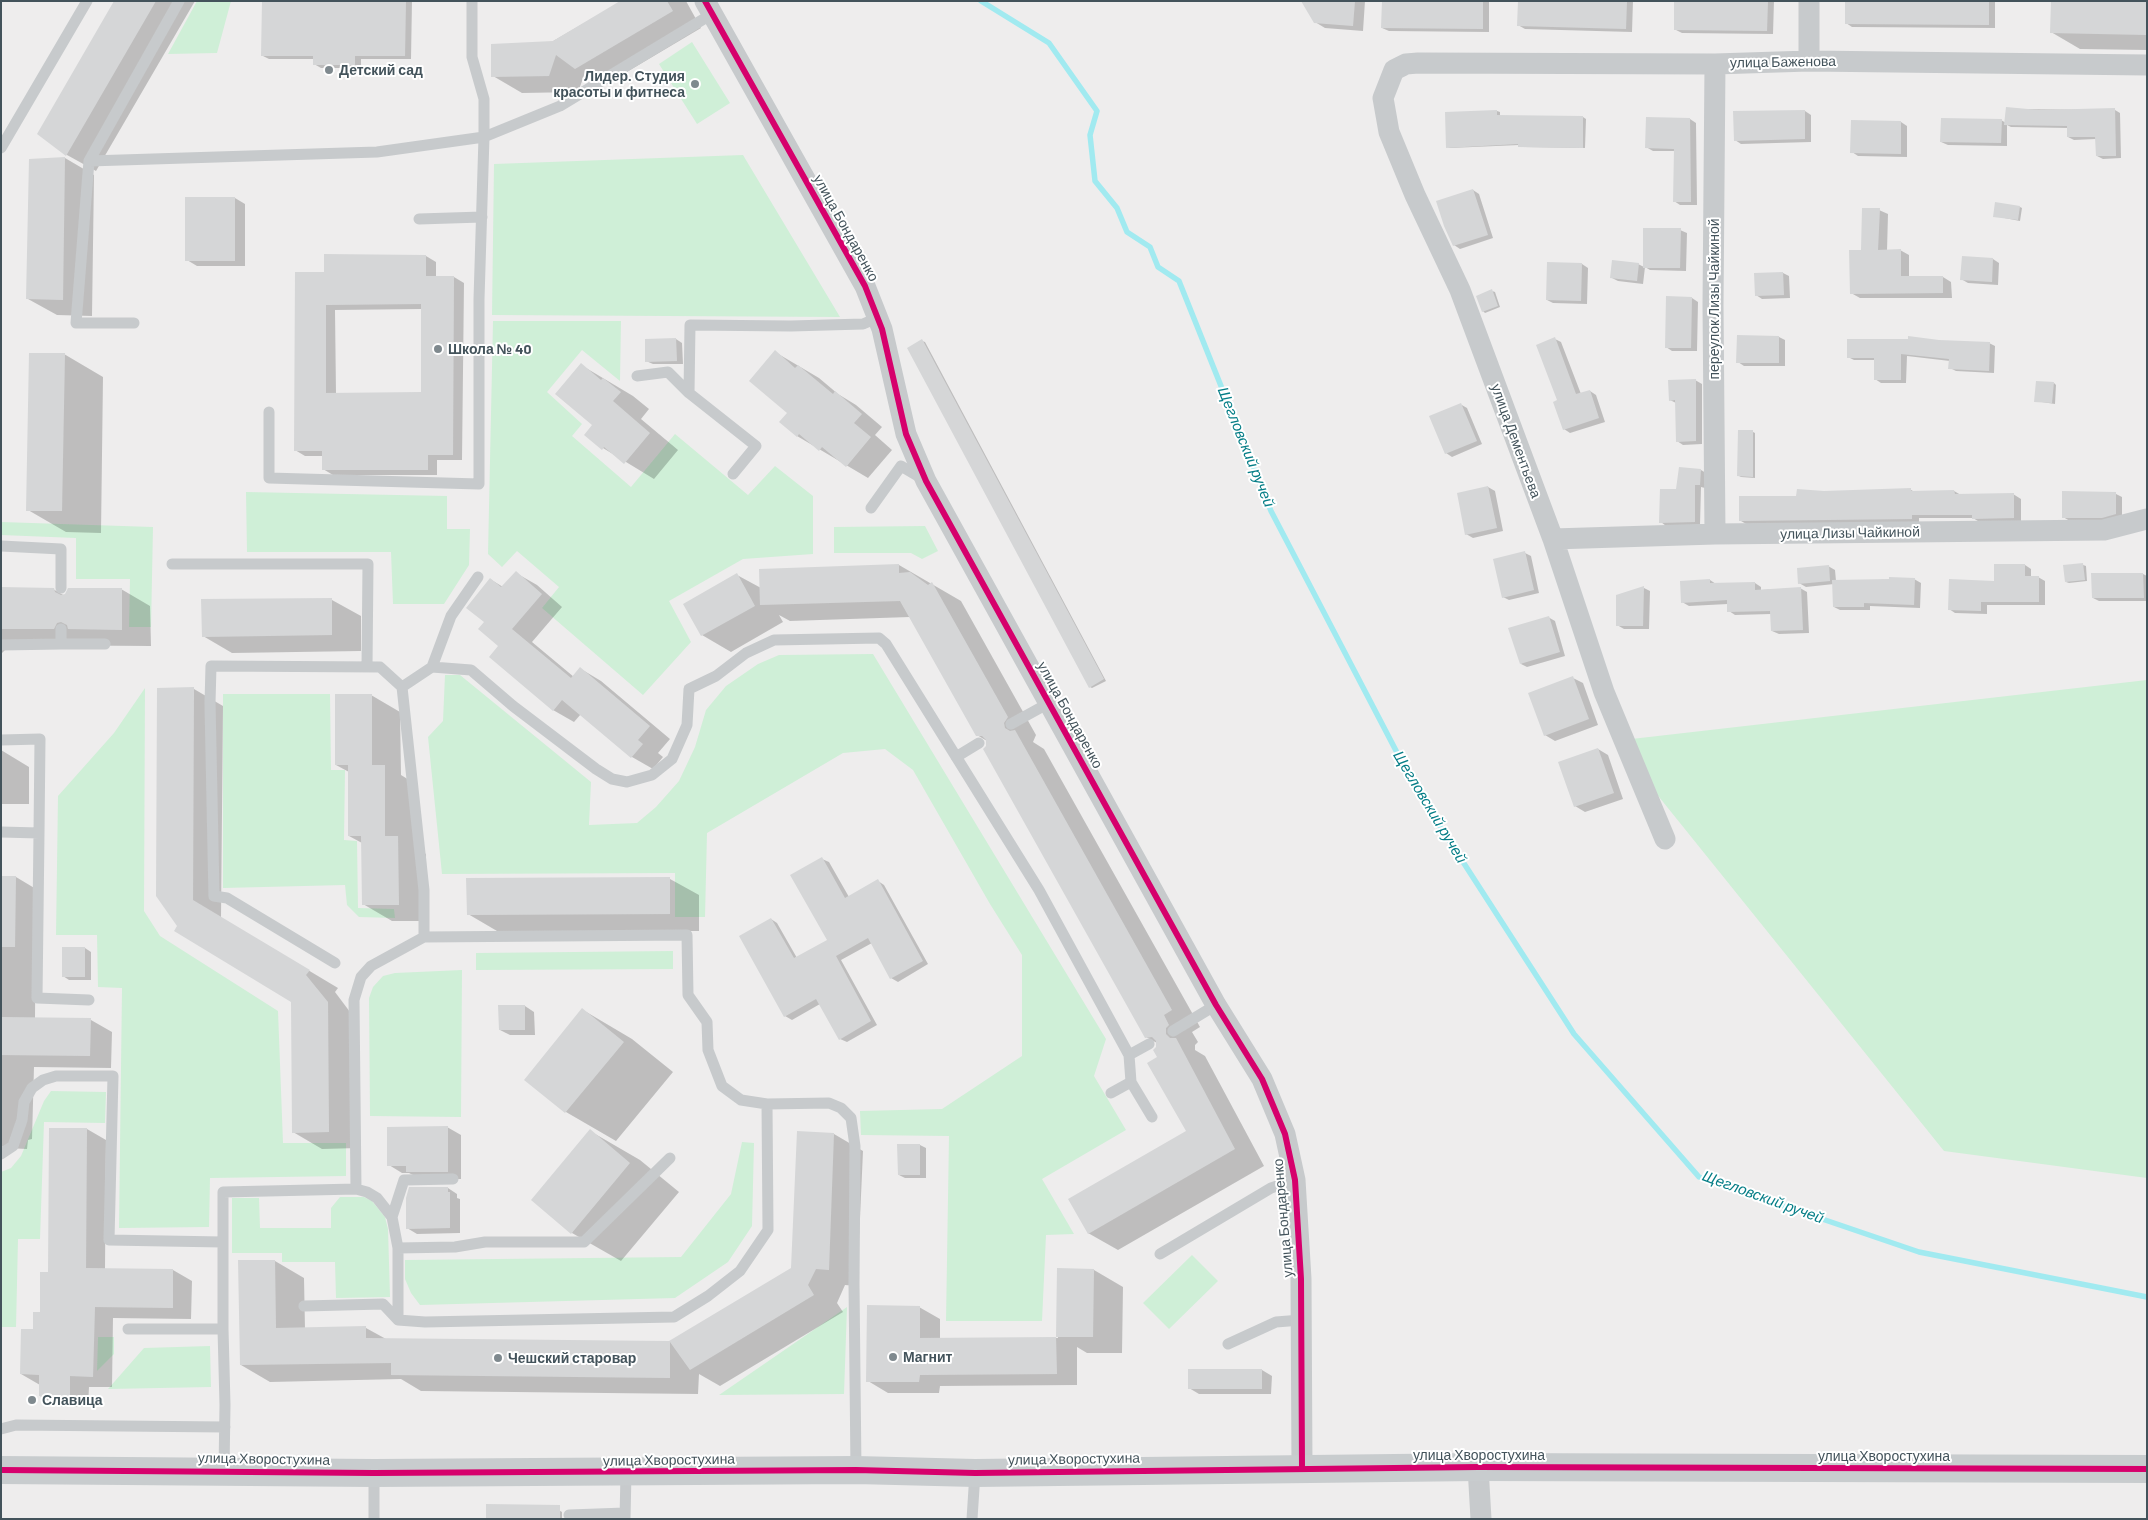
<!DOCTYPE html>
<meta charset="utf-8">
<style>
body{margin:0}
#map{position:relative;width:2148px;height:1520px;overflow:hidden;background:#eeeded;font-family:Barlow,sans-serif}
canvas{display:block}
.frame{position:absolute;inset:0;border:2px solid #43535b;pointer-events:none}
</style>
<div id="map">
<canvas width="2148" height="1520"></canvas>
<div class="frame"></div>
</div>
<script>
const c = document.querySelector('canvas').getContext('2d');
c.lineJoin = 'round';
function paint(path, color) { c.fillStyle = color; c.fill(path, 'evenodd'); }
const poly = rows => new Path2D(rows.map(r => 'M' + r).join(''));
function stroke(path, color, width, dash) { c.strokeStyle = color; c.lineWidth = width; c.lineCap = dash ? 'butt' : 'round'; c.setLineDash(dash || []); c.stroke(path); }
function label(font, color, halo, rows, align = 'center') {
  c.font = font + ' Barlow,sans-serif'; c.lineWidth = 4; c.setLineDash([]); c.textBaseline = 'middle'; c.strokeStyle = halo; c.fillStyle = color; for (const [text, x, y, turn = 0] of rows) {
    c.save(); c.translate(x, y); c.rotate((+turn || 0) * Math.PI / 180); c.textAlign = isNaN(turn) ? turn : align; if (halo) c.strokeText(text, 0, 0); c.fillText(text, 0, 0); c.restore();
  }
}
paint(poly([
 [197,1,231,1,217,53,168,54],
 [692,42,730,103,697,124,659,64],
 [743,155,840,317,492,315,494,164],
 [493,321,621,321,620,381,582,350,547,392,582,424,572,436,631,487,675,434,748,495,775,466,813,496,813,554,743,559,669,601,691,642,643,695,542,608,559,587,517,551,502,567,488,554],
 [246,492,447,496,447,529,470,529,469,565,444,604,393,604,391,552,247,552],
 [1,522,153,527,151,627,129,627,130,579,76,579,76,538,1,535],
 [925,526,938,551,922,559,911,553,834,553,834,527],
 [873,654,1106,1039,1094,1076,1126,1130,1042,1179,1074,1234,1046,1235,1042,1321,946,1321,949,1136,861,1135,860,1111,942,1109,1022,1056,1022,955,990,904,913,770,885,749,843,753,707,833,705,917,675,917,675,873,442,874,428,737,443,721,445,675,460,675,591,782,589,825,637,823,656,807,679,781,695,747,706,710,726,686,758,664,779,655],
 [2147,680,2147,1178,1944,1151,1614,741],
 [145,688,144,911,160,936,278,1011,283,1143,346,1143,346,1176,210,1178,209,1227,119,1228,122,988,98,987,97,935,56,935,58,796,114,733],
 [223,694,330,694,331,770,345,770,344,840,357,841,358,908,394,909,395,918,359,917,347,905,345,885,223,888],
 [673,951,673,969,476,970,476,953],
 [462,970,461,1117,370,1116,369,998,373,987,383,976,395,973],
 [51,1091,106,1092,105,1123,44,1122,40,1239,18,1239,16,1327,1,1327,1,1172,11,1168,21,1156,44,1101],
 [742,1142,754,1143,752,1226,728,1262,675,1298,420,1305,411,1293,405,1279,405,1260,681,1257,731,1194],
 [340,1197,364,1197,372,1201,385,1217,388,1229,390,1297,336,1298,335,1262,282,1262,282,1253,232,1253,232,1198,259,1198,260,1228,331,1228,331,1208],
 [1192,1255,1218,1281,1169,1329,1143,1303],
 [847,1307,844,1394,719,1395],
 [98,1337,114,1337,114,1354,97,1371],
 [210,1346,211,1387,108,1389,144,1348]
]), '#cfefd7');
paint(poly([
 [115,1,195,1,96,171,67,155,39,134],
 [263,1,412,1,411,59,361,59,361,68,321,68,314,64,315,59,269,59,263,56],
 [622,1,686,1,701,28,605,85,585,73,578,92,522,93,493,76],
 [1302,1,1365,1,1363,31,1325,28,1315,22],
 [1383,1,1489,1,1489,32,1389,31,1382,28],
 [1519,1,1633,1,1632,32,1525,29,1518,25],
 [1676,1,1774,1,1773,34,1682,33,1676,30],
 [1846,1,1995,1,1995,28,1852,27,1846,23],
 [2147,1,2147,50,2080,49,2051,32],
 [2007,109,2115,110,2120,113,2121,158,2103,159,2097,156,2096,139,2074,140,2068,137,2068,128,2011,127,2007,125,2007,146,1948,145,1941,142,2001,120,2006,123],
 [1497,111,1500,112,1500,116,1583,117,1586,119,1585,148,1522,147,1519,145,1450,148,1447,147],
 [1805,111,1811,115,1811,142,1741,144,1735,140],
 [1690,119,1696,123,1697,205,1680,205,1674,201,1675,151,1653,151,1646,147],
 [1852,121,1901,122,1907,126,1907,157,1858,156,1852,152],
 [65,158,94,175,92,316,57,315,28,299,30,160],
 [1473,190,1479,194,1493,238,1460,249,1454,245],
 [235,198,245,204,245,266,197,266,187,260],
 [2020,207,2022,208,2020,221,1994,216],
 [1879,210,1888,214,1887,251,1900,250,1909,255,1909,277,1943,277,1951,282,1952,298,1860,298,1851,293,1862,251],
 [1680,230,1687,233,1686,271,1650,270,1645,267,1643,284,1618,281,1612,278,1638,264,1644,267],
 [426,256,436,262,436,277,454,277,464,283,462,460,437,460,437,475,333,475,323,469,323,456,305,456,295,450,325,273],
 [422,309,423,393,336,394,335,310],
 [1993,259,1999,263,1998,285,1968,283,1961,279],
 [1548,263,1582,264,1588,268,1587,304,1553,303,1547,300],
 [1783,273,1789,276,1790,298,1762,299,1756,295],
 [1492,291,1495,292,1500,307,1485,313,1483,311],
 [1692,298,1698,302,1697,351,1672,351,1666,347],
 [1738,336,1779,337,1785,340,1785,366,1744,366,1738,362],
 [676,339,682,343,683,364,653,364,646,361],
 [1555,339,1561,342,1581,394,1590,391,1596,395,1605,422,1570,433,1564,429,1558,401],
 [922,341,925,342,1106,681,1092,688,1090,687],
 [1939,341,1989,343,1995,346,1994,373,1956,371,1950,368,1950,361,1907,356,1906,383,1881,383,1875,379,1876,360,1854,360,1848,357],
 [775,352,819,378,838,394,856,405,882,427,875,435,892,450,868,478,797,436,789,413],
 [64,354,103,377,101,533,66,532,28,510],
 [581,365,633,396,649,409,641,419,678,450,654,479,603,448,594,425],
 [1695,380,1702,384,1702,444,1683,445,1677,441,1676,403,1670,400],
 [2054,383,2056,385,2055,404,2035,401],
 [1460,404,1467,408,1482,444,1452,457,1446,453],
 [1753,432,1755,433,1755,478,1741,477,1739,476],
 [1701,470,1706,473,1705,488,1701,487,1700,525,1666,526,1661,522,1677,490],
 [1488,487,1495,491,1503,531,1473,538,1466,534],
 [1911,490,1915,492,1954,491,1961,495,2013,494,2021,499,2021,522,1981,523,1973,518,1919,518,1919,523,1748,525,1741,521,1798,497,1824,492],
 [2116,494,2122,497,2122,517,2109,520,2070,521,2063,517],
 [1525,553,1531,556,1539,593,1509,600,1503,597],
 [899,565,961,601,1036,735,1033,742,1044,749,1200,1027,1192,1032,1198,1042,1195,1045,1195,1050,1205,1056,1264,1166,1118,1250,1088,1233,1187,1132,1159,1057,1157,1043,1146,1037,987,747,987,741,977,735,910,617,790,621,779,615,783,622,731,652,702,635,737,575,761,588],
 [2025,565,2031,569,2031,577,2038,577,2045,581,2045,605,1987,605,1987,614,1955,613,1949,609],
 [2083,565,2086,566,2087,581,2069,583,2066,582],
 [1828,566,1835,570,1836,581,1914,579,1921,583,1920,608,1870,606,1870,610,1840,610,1834,607,1834,584,1806,587,1799,583],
 [516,573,537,585,562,607,532,642,574,677,581,669,601,681,670,739,658,753,663,757,653,769,632,757,581,714,574,722,553,710,500,645,486,622,490,579,503,587],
 [2143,574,2147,576,2147,601,2099,601,2093,598,2093,575],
 [1710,580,1716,584,1755,583,1761,587,1761,590,1800,588,1807,592,1809,633,1779,634,1772,631,1771,614,1735,615,1729,611,1728,604,1689,606,1682,602],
 [1,588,53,589,65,596,121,589,150,606,151,646,10,645,1,654],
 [1644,588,1650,591,1649,629,1624,629,1617,625],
 [332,600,361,616,361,651,232,653,203,636,203,601],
 [1548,617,1555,621,1565,656,1527,667,1521,664],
 [1573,678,1583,683,1598,725,1555,741,1545,735],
 [194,689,223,706,221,918,338,988,335,992,356,1020,358,1148,322,1149,293,1132,292,1001,178,926],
 [371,695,400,712,401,775,414,783,414,847,426,854,427,921,392,921,363,904,362,843,349,836,349,772,336,765],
 [1598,749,1608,755,1623,799,1585,812,1575,806],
 [1,750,29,767,29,804,1,804],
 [822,859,829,862,849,897,878,881,884,885,928,964,898,982,891,978,872,943,841,960,877,1025,847,1042,840,1039,820,1004,792,1020,785,1016,771,919,777,923,797,958,828,941],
 [1,877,16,877,36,889,35,1019,91,1020,112,1032,111,1068,34,1067,32,1139,28,1140,27,1149,6,1148,1,1146],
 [670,879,699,895,699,931,497,931,468,914],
 [85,948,91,952,91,980,69,980,63,976],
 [525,1006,534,1012,535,1035,510,1035,500,1030],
 [583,1010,632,1039,673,1072,616,1141,566,1112,526,1079],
 [447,1127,461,1135,461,1179,421,1179,409,1173,402,1173,389,1165],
 [87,1129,106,1140,105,1270,173,1270,192,1281,191,1319,113,1318,112,1387,89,1387,88,1407,59,1407,40,1396,40,1385,21,1374,41,1313],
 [590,1131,640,1160,679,1192,621,1261,572,1233],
 [834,1134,863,1151,857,1286,845,1285,837,1303,843,1312,720,1386,699,1374,698,1394,421,1391,401,1379,270,1382,241,1365,239,1261,275,1261,304,1278,305,1329,366,1328,386,1339,670,1342,793,1269],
 [920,1145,926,1148,926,1178,905,1178,899,1175],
 [448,1188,457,1194,457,1198,460,1199,460,1233,417,1234,407,1228],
 [1058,1269,1094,1270,1123,1287,1122,1353,1087,1353,1077,1347,1077,1385,940,1386,939,1393,888,1393,868,1381,919,1307,940,1319,940,1339,1058,1338],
 [1262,1370,1272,1376,1271,1394,1199,1394,1189,1388],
 [552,1506,562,1512,562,1519,487,1519]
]), '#0003');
stroke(poly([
 [981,1,1049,43,1097,111,1090,135,1095,181,1117,208,1127,232,1150,247,1158,267,1179,281,1271,511,1416,789,1574,1034,1699,1177,1919,1252,2147,1297]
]), '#a1eaf0', 5.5);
paint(poly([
 [114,1,156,1,66,156,37,134],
 [262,1,406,1,405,56,355,56,355,65,313,65,313,56,261,56],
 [620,1,667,1,673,11,575,69,556,55,549,76,491,77,491,44,553,41],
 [1301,1,1355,1,1353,26,1314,23],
 [1382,1,1483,1,1483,29,1381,28],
 [1518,1,1627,1,1626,29,1517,26],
 [1674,1,1768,1,1767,31,1674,30],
 [1845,1,1989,1,1989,25,1845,24],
 [2051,1,2147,1,2147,35,2050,33],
 [2006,107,2039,110,2115,108,2116,156,2096,156,2095,137,2067,137,2067,126,2004,125],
 [1497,110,1497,115,1583,116,1583,148,1518,147,1518,144,1446,148,1445,112],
 [1805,110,1805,139,1734,141,1733,111],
 [1646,117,1690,118,1691,202,1673,202,1674,149,1645,148],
 [1941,118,2002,119,2001,143,1940,142],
 [1851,120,1901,121,1901,154,1850,153],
 [65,157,63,300,26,299,29,159],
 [1473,189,1488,235,1453,246,1444,226,1436,201],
 [185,197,235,197,235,261,185,261],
 [1995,202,2020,206,2018,220,1993,217],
 [1862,208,1880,208,1878,250,1901,249,1901,276,1943,276,1943,293,1850,294,1849,250,1861,250],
 [1643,228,1681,228,1680,268,1643,268],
 [324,254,426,255,426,276,454,276,453,455,428,455,428,470,322,470,322,451,294,451,295,272,324,272],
 [421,304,421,392,326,393,326,305],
 [1962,256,1993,258,1992,282,1960,280],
 [1612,260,1639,263,1637,281,1610,278],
 [1547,262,1582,263,1581,301,1546,300],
 [1783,272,1784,295,1755,296,1754,273],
 [1492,289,1498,306,1482,312,1476,296],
 [1666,296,1692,297,1691,348,1665,348],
 [1737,335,1779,336,1779,363,1736,363],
 [1908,336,1939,340,1990,342,1989,371,1948,369,1949,359,1901,354,1901,380,1874,380,1874,358,1847,358,1847,339,1908,339],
 [1555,337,1576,394,1590,390,1599,418,1563,430,1553,402,1557,400,1536,345],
 [676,338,677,361,645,362,645,339],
 [922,339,1104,679,1089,688,907,348],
 [775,350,795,368,798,365,833,394,835,391,862,414,854,423,871,437,846,467,822,447,819,451,799,434,797,437,779,422,787,413,749,381],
 [29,353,65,353,62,511,26,511],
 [581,363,601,380,603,378,621,392,613,401,650,433,624,464,604,447,602,450,584,435,592,425,555,394],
 [1696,379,1696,441,1676,442,1675,400,1669,401,1668,380],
 [2036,381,2054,382,2052,403,2034,402],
 [1461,403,1477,441,1445,454,1429,416],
 [1738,430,1753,430,1753,477,1737,476],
 [1679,467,1701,469,1700,485,1695,485,1695,522,1659,523,1660,489,1676,489],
 [1488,486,1497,528,1465,535,1457,493],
 [1911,488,1911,491,1954,490,1955,494,2014,493,2014,518,1972,519,1972,515,1912,515,1912,519,1739,521,1739,496,1796,496,1797,489,1824,491],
 [2062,491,2116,492,2116,514,2102,518,2062,518],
 [1525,551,1534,590,1502,598,1493,559],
 [2083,563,2085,580,2065,582,2063,565],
 [899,564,899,573,910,572,928,585,932,582,1008,717,1004,723,1005,728,1010,731,1015,730,1172,1010,1164,1015,1169,1025,1166,1028,1166,1034,1170,1038,1176,1038,1235,1149,1088,1234,1068,1199,1186,1131,1147,1063,1157,1057,1153,1050,1156,1047,1156,1041,1152,1037,1145,1038,1140,1029,983,749,986,746,986,740,982,736,976,736,900,601,760,605,759,569],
 [1994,564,2025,564,2025,576,2039,576,2039,602,1981,602,1981,611,1948,610,1949,579,1994,581],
 [1829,565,1830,581,1798,584,1797,568],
 [516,571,542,594,512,629,571,678,580,667,650,726,638,740,643,744,631,758,562,700,553,711,489,657,498,646,478,629,484,622,466,608,490,578,501,587],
 [737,573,755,606,701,636,683,604],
 [2091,573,2143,573,2144,598,2092,598],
 [1889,577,1915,578,1914,605,1864,603,1864,607,1833,607,1832,580,1889,579],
 [1710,579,1710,583,1755,582,1755,590,1801,587,1803,630,1771,631,1770,611,1727,612,1727,600,1681,603,1680,581],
 [1644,586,1643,626,1616,626,1616,595],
 [1,587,54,588,55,592,61,595,65,594,68,588,122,588,122,630,68,629,67,625,61,622,57,623,54,629,1,629],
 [332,598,332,635,202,637,201,599],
 [1549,616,1560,652,1520,664,1508,628],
 [1573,676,1589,719,1544,736,1528,693],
 [194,687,193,900,310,970,306,975,328,1002,329,1132,292,1133,291,1002,174,931,177,926,156,896,157,688],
 [335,694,372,694,372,765,385,765,385,836,398,836,399,905,362,905,361,836,348,836,348,765,335,765],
 [1598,748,1614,793,1574,807,1558,762],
 [822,857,845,898,878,879,923,961,890,979,868,938,836,956,871,1021,839,1040,816,999,784,1017,739,936,771,918,794,958,827,940,790,875],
 [1,876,16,876,15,947,1,947],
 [670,877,670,914,467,915,466,878],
 [62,947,85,947,85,977,62,977],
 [498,1005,525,1005,525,1030,499,1030],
 [582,1008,624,1042,565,1113,524,1080],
 [1,1017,91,1018,90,1056,1,1055],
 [448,1126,448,1172,406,1172,406,1166,387,1166,387,1127],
 [49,1128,87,1128,86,1268,173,1269,173,1308,95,1307,93,1377,70,1376,70,1397,39,1396,39,1375,20,1374,21,1329,33,1329,33,1312,40,1312,40,1272,48,1272],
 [590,1129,630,1163,571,1234,531,1200],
 [797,1131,834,1133,829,1270,816,1269,808,1285,814,1295,690,1370,670,1342,670,1378,391,1375,391,1363,240,1365,238,1260,275,1260,276,1328,366,1326,366,1338,669,1341,791,1268],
 [897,1144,920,1144,920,1175,898,1175],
 [409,1187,448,1187,448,1192,450,1192,450,1228,406,1229,406,1198],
 [1057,1268,1094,1269,1093,1337,1056,1337],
 [867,1305,920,1306,920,1338,1056,1337,1057,1374,920,1375,919,1382,866,1382],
 [1188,1369,1262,1369,1262,1389,1188,1389],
 [486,1504,560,1505,560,1519,486,1519]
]), '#d5d6d7');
stroke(poly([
 [1,148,87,1],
 [89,161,377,152,484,137,484,99,472,57,472,1],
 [419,219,482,217],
 [134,323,76,323,89,161,179,1],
 [637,376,668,372,689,393],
 [269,412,269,478,479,484,479,299,484,137,560,106,712,14],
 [733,474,756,446,689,393,690,325,791,326,863,324,877,318],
 [871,508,901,466,923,479],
 [1,546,61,549,61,588],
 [172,564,368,564,367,667],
 [61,644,105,644],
 [1,645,61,644,61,629],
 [432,667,451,616,478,577],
 [1011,724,1049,703],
 [1,740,40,739,39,833],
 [956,757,979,743],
 [1,832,39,833,37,998,89,1000],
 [424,937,424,890,402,687,432,667,471,670,513,706,596,769,612,779,627,782,652,775,672,759,687,725,689,689,716,676,746,653,774,640,879,638,886,644,1039,890,1129,1055,1149,1044],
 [335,963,227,898,214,896,210,703,211,666,380,667,402,687],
 [1173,1031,1216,1005],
 [1129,1055,1131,1082,1152,1117],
 [1111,1093,1131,1082],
 [1,1154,13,1146,22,1120,24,1102,32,1088,43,1080,56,1076,113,1076,109,1240,222,1242],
 [356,1189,354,1000,361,977,371,966,424,937,687,935,688,995,707,1022,708,1050,722,1086,741,1100,767,1104],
 [392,1217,404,1180,453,1179],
 [398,1248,455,1247,485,1242,584,1242,670,1158],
 [1160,1254,1271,1188,1295,1180],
 [304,1306,383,1304,398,1320],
 [128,1329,223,1329],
 [1228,1344,1276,1322,1301,1320],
 [1,1429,16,1425,225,1427],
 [224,1470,225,1405,223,1329,223,1192,356,1189,367,1192,377,1198,392,1217,398,1248,398,1320,425,1322,674,1317,708,1296,740,1271,768,1230,767,1104,829,1103,841,1108,851,1118,855,1146,854,1284,856,1470],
 [374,1473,374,1519],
 [569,1515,625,1513],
 [625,1519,626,1473],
 [972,1519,975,1473]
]), '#c7cacc', 11);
stroke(poly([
 [705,1,865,286,882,329,906,434,926,481,1216,1005,1262,1079,1285,1134,1295,1180,1301,1279,1302,1468],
 [1809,1,1809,61],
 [1715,64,1713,305,1715,534],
 [1553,539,1715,534,2104,530,2147,519],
 [1665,839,1604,692,1553,539,1460,290,1415,195,1389,132,1383,98,1394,70,1406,64,1418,63,1715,64,1809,61,2147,65],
 [1478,1467,1481,1519]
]), '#c7cacc', 21);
stroke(poly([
 [1,1470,374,1473,856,1470,975,1473,1478,1467,2147,1469]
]), '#c8ccce', 28);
stroke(poly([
 [705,1,865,286,882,329,906,434,926,481,1216,1005,1262,1079,1285,1134,1295,1180,1301,1279,1302,1468],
 [1,1470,374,1473,856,1470,975,1473,1478,1467,2147,1469]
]), '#d6006c', 6);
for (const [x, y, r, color] of [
 [329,70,5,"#7f898e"],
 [695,84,5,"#7f898e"],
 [438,349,5,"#7f898e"],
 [893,1357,5,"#7f898e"],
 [498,1358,5,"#7f898e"],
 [32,1400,5,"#7f898e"]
]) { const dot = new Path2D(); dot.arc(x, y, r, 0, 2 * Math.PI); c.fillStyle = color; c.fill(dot); stroke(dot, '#fff', 2); }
label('14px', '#43535b', '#fff', [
 ["улица Баженова",1783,62,-1],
 ["улица Бондаренко",846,228,61],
 ["переулок Лизы Чайкиной",1714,299,-90],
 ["улица Дементьева",1516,441,70],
 ["улица Лизы Чайкиной",1850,533,-1],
 ["улица Бондаренко",1070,715,61],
 ["улица Бондаренко",1283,1218,-95],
 ["улица Хворостухина",1479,1455],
 ["улица Хворостухина",1884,1456],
 ["улица Хворостухина",264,1459,1],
 ["улица Хворостухина",1074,1459,-1],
 ["улица Хворостухина",669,1460,-1]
]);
label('bold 14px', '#43535b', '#fff', [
 ["Детский сад",339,70],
 ["Лидер. Студия",685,76,"right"],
 ["красоты и фитнеса",685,92,"right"],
 ["Школа № 40",448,349],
 ["Магнит",903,1357],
 ["Чешский старовар",508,1358],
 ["Славица",42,1400]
], 'left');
label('italic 15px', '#067e87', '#fff', [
 ["Щегловский ручей",1246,447,68],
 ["Щегловский ручей",1430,807,59],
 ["Щегловский ручей",1763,1197,20]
]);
</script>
